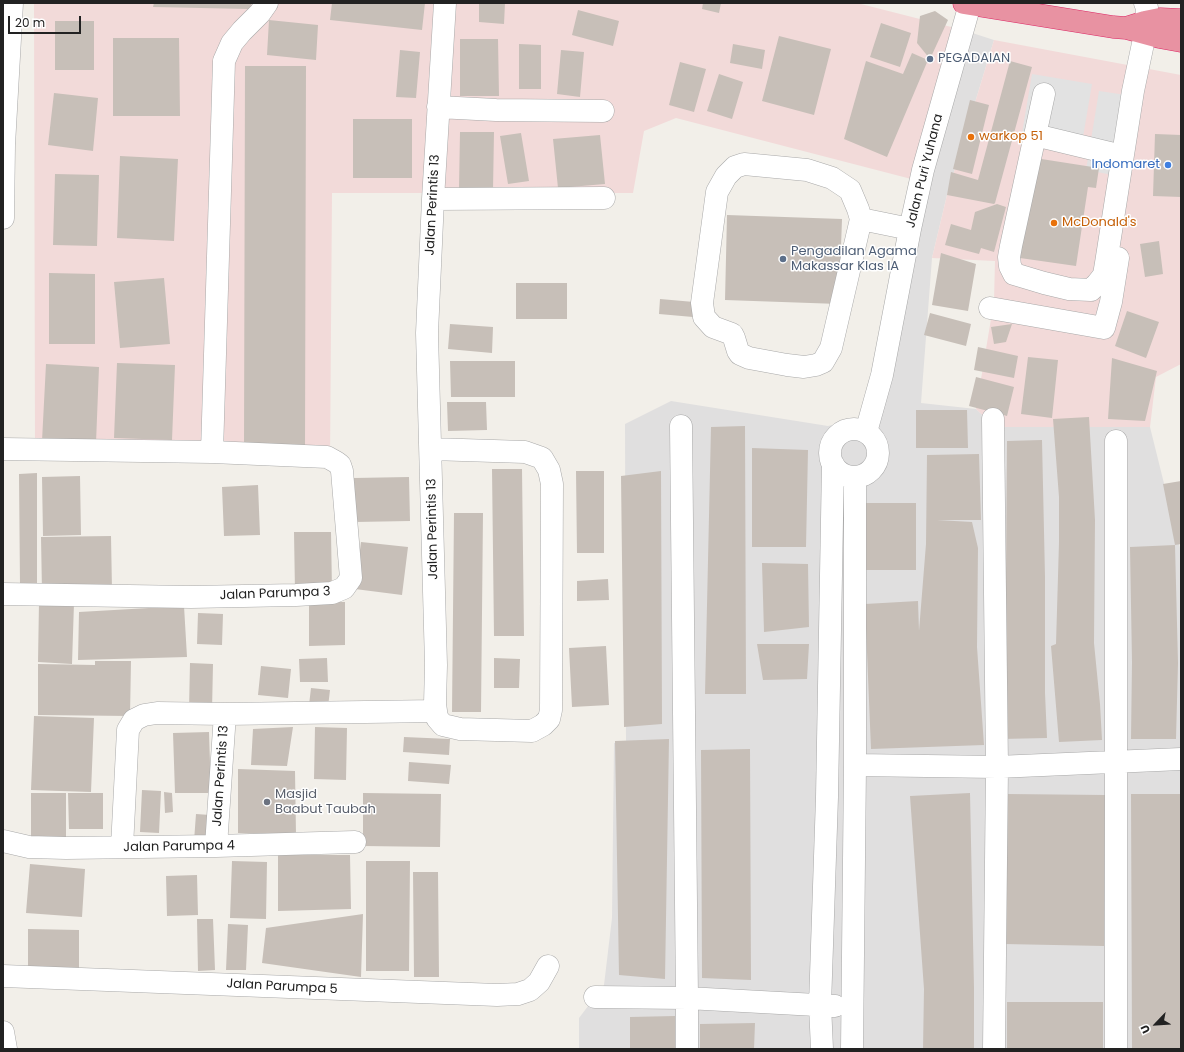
<!DOCTYPE html>
<style>
body{margin:0}
#map{position:relative;width:1184px;height:1052px;overflow:hidden;background:#f2efe9;font-family:Poppins,sans-serif}
canvas{display:block}
.frame{position:absolute;inset:0;border:4px solid #222;pointer-events:none}
.north{position:absolute;left:1136px;top:1004px;width:40px;height:40px;-webkit-text-stroke:3px #fff;paint-order:stroke;rotate:245deg;font-size:11px;font-weight:700;line-height:16px;text-align:center;color:#222}
.north::after{content:'';display:block;margin:auto;width:14px;height:18px;background:#222;clip-path:polygon(50% 0,100% 100%,50% 72%,0 100%)}
.scale{position:absolute;left:8px;top:16px;width:73px;height:18px;box-sizing:border-box;border:2px solid #222;border-top:0;padding-left:5px;font-size:12px;line-height:14px;white-space:nowrap;color:#222;-webkit-text-stroke:3px #fff;paint-order:stroke}
</style>
<div id="map">
<canvas width="1184" height="1052"></canvas>
<div class="frame"></div>
<div class="north">U</div>
<div class="scale">20 m</div>
</div>
<script>
const c = document.querySelector('canvas').getContext('2d');
c.lineJoin = 'round';
function paint(path, color) { c.fillStyle = color; c.fill(path, 'evenodd'); }
const poly = rows => new Path2D(rows.map(r => 'M' + r).join(''));
function stroke(path, color, width, dash) { c.strokeStyle = color; c.lineWidth = width; c.lineCap = dash ? 'butt' : 'round'; c.setLineDash(dash || []); c.stroke(path); }
function label(font, color, halo, rows, align = 'center') {
  c.font = font + ' Poppins,sans-serif'; c.lineWidth = 3; c.setLineDash([]); c.textBaseline = 'middle'; c.strokeStyle = halo; c.fillStyle = color; for (const [text, x, y, turn = 0] of rows) {
    c.save(); c.translate(x, y); c.rotate((+turn || 0) * Math.PI / 180); c.textAlign = isNaN(turn) ? turn : align; if (halo) c.strokeText(text, 0, 0); c.fillText(text, 0, 0); c.restore();
  }
}
paint(poly([
 [963,30,994,40,947,195,932,258,921,403,976,409,996,427,1150,427,1181,552,1181,1049,579,1049,579,1018,604,985,612,918,614,743,626,743,625,424,671,401,828,426,863,418]
]), '#e0dfdf');
paint(poly([
 [34,3,857,3,963,30,919,181,676,118,644,131,633,193,332,193,330,462,35,447],
 [994,40,1181,75,1181,364,1156,377,1150,427,995,427,976,409,994,301,995,261,932,258,947,195]
]), '#f2dad9');
paint(poly([
 [1032,74,1092,84,1082,143,1022,133],
 [1099,91,1126,95,1113,175,1086,170]
]), '#e2e2e2');
paint(poly([
 [154,3,252,3,249,9,153,7],
 [332,3,425,3,422,30,330,20],
 [479,3,505,3,504,24,479,22],
 [703,3,721,3,719,13,702,9],
 [578,10,619,21,613,46,572,35],
 [935,11,948,20,930,59,917,43,920,16],
 [269,20,318,25,316,60,267,55],
 [55,21,94,21,94,70,55,70],
 [881,23,911,33,900,67,870,57],
 [779,36,831,49,814,115,762,101],
 [113,38,179,38,180,116,113,116],
 [460,39,498,39,499,96,460,96],
 [519,44,541,45,541,89,519,89],
 [733,44,765,50,762,69,730,63],
 [400,50,420,52,416,98,396,97],
 [561,50,584,52,580,97,557,94],
 [912,53,928,60,887,157,844,139,866,61,903,74],
 [1010,61,1032,67,995,203,994,204,947,195,951,172,978,180],
 [680,62,706,69,694,112,669,105],
 [245,66,306,66,305,445,244,444],
 [719,74,743,82,732,119,707,111],
 [54,93,98,98,93,151,48,145],
 [970,100,989,105,972,174,953,169],
 [353,119,412,119,412,178,353,178],
 [460,132,494,132,493,190,459,189],
 [521,133,529,181,508,184,500,136],
 [1155,134,1181,135,1181,197,1153,196],
 [600,135,605,184,558,188,553,139],
 [120,156,178,159,174,241,117,238],
 [1035,158,1099,168,1096,188,1088,187,1076,266,1020,258],
 [55,174,99,175,97,246,53,245],
 [997,204,1006,207,994,252,981,248,979,254,945,245,951,224,971,230,975,212],
 [727,215,842,219,839,304,725,300],
 [1159,241,1163,274,1145,277,1140,244],
 [941,253,976,264,968,311,932,305],
 [49,273,95,274,95,344,49,344],
 [164,278,170,344,120,348,114,282],
 [516,283,567,283,567,319,516,319],
 [660,299,694,302,693,317,659,314],
 [1127,311,1159,322,1146,358,1115,346],
 [930,313,971,324,966,346,924,335],
 [450,324,493,327,492,353,448,349],
 [1012,324,1006,342,994,344,991,327],
 [978,347,1018,356,1014,378,974,370],
 [1028,357,1058,360,1052,418,1021,414],
 [1112,358,1157,371,1145,421,1108,419],
 [450,361,515,361,515,397,451,397],
 [117,363,175,365,172,440,114,438],
 [46,364,99,367,96,443,42,441],
 [976,377,1014,387,1007,416,969,406],
 [447,402,486,402,487,430,448,431],
 [916,410,967,410,968,448,916,448],
 [1089,417,1095,520,1094,643,1100,704,1102,740,1059,742,1051,646,1056,644,1059,542,1059,497,1053,419],
 [745,426,746,694,705,694,711,427],
 [1042,440,1045,577,1045,693,1047,738,1001,739,997,577,1006,577,1007,441],
 [752,448,808,450,806,547,752,547],
 [979,454,981,520,937,520,972,522,978,548,977,647,984,745,871,749,865,604,918,601,919,631,926,544,927,455],
 [492,469,522,469,524,636,494,636],
 [576,471,604,471,604,553,577,553],
 [661,471,662,724,624,727,621,476],
 [37,473,37,584,20,585,19,474],
 [80,476,81,535,43,536,42,477],
 [409,477,410,521,355,522,354,478],
 [1181,481,1181,544,1175,545,1178,663,1176,739,1131,739,1132,662,1130,547,1175,545,1163,484],
 [258,485,260,535,224,536,222,487],
 [862,503,916,503,916,570,863,570],
 [454,513,483,513,481,712,452,712],
 [294,532,331,532,332,591,295,592],
 [111,536,112,590,42,592,41,537],
 [361,542,408,547,402,595,355,589],
 [762,563,808,564,809,627,764,632],
 [608,579,609,600,577,601,577,581],
 [39,602,74,603,72,664,38,662],
 [309,602,345,602,345,645,309,646],
 [184,606,187,657,78,660,79,612],
 [198,613,223,614,222,645,197,644],
 [757,644,809,644,807,679,763,680],
 [606,646,609,705,572,707,569,648],
 [327,658,328,682,300,682,299,659],
 [494,658,520,659,519,688,494,688],
 [95,661,131,661,130,716,38,715,38,664,95,665],
 [190,663,213,664,212,711,189,710],
 [261,666,291,669,288,698,258,695],
 [311,688,330,690,328,707,309,705],
 [34,716,94,718,91,792,31,790],
 [293,727,287,766,251,765,253,729],
 [315,727,347,728,346,780,314,779],
 [209,732,211,793,175,793,173,733],
 [404,737,450,739,449,755,403,752],
 [669,739,665,979,619,975,615,741],
 [750,749,751,980,702,978,701,750],
 [409,762,451,765,449,784,408,781],
 [238,769,295,771,296,835,238,833],
 [142,790,161,791,159,833,140,832],
 [164,792,172,793,173,812,165,813],
 [31,793,66,793,66,847,31,846],
 [68,793,103,793,103,829,69,829],
 [363,793,441,794,440,847,363,846],
 [970,793,974,988,974,1049,923,1049,924,989,910,796],
 [1006,794,1105,795,1104,946,1004,944],
 [1131,794,1181,794,1181,1049,1132,1049],
 [196,814,210,815,209,842,194,841],
 [278,855,350,855,351,909,278,911],
 [232,861,267,862,266,919,230,918],
 [366,861,410,861,409,971,366,971],
 [30,864,85,869,82,917,26,913],
 [413,872,438,872,439,977,414,977],
 [197,875,198,915,167,916,166,876],
 [363,914,361,977,262,963,266,928],
 [197,919,213,919,215,970,198,971],
 [228,924,248,925,246,970,226,970],
 [28,929,79,930,79,970,28,970],
 [1007,1002,1103,1002,1103,1049,1007,1049],
 [675,1016,675,1049,630,1049,630,1017],
 [755,1023,754,1049,700,1049,700,1024]
]), '#c7bfb8');
const minor = poly([
 [1044,94,1011,246,1009,257,1010,266,1014,274,1044,283,1069,289,1091,290,1097,284,1104,275,1106,263,1133,91,1145,34,1147,8,1145,3],
 [438,107,496,110,603,111],
 [1035,135,1122,156],
 [744,164,807,170,832,178,850,190,858,209,861,219,831,348,823,362,816,365,804,367,787,365,749,358,740,354,738,351,734,338,732,334,713,327,704,317,702,303,717,192,726,176,735,167,744,164],
 [433,199,604,198],
 [3,218,4,145,12,3],
 [861,219,910,229],
 [990,308,1104,328,1111,302,1118,258],
 [993,419,997,767,994,1049],
 [681,426,687,998,687,1049],
 '830 453a24 24 0 1 1 48 0a24 24 0 1 1-48 0Z',
 [866,432,882,375,910,229,923,170,970,4],
 [1116,441,1116,1049],
 [3,449,212,452,327,457,336,462,340,465,342,471,351,578,344,588,332,593,296,595,191,597,3,594],
 [431,449,525,452,542,458,549,470,552,484,551,710,549,719,543,725,532,731,460,729,443,725,437,718,436,711],
 [212,452,224,61,232,43,242,31,260,13,267,3],
 [855,765,997,767,1181,759],
 [3,841,29,847,66,848,216,846,355,842],
 [216,846,225,714,436,711,435,704,436,665,427,333,433,199,445,3],
 [122,847,128,730,134,720,144,715,157,713,225,714],
 [3,976,497,995,518,994,530,990,539,982,548,966],
 [595,997,687,998,835,1006],
 [3,1032,6,1049],
 [822,1049,820,1005,827,797,833,464],
 [852,1049,855,765,855,477]
]);
const highway = poly([
 [964,3,1113,27,1126,28,1159,37,1181,41],
 [1126,28,1145,22,1160,19,1181,20]
]);
stroke(minor, '#a9a9a9', 23);
stroke(highway, '#dc2a67', 23);
stroke(minor, '#fff', 22);
stroke(highway, '#e892a2', 22);
for (const [x, y, r, color] of [
 [930,59,4,"#5c6f8a"],
 [971,137,4,"#e8710a"],
 [1168,165,4,"#3f7fe0"],
 [1054,223,4,"#e8710a"],
 [783,259,4,"#5c6f8a"],
 [267,802,4,"#6b7280"]
]) { const dot = new Path2D(); dot.arc(x, y, r, 0, 2 * Math.PI); c.fillStyle = color; c.fill(dot); stroke(dot, '#fff', 1.5); }
label('13px', '#4e5e75', '#fff', [
 ["PEGADAIAN",938,59],
 ["Pengadilan Agama",791,252],
 ["Makassar Klas IA",791,267]
], 'left');
label('13px', '#c56008', '#fff', [
 ["warkop 51",979,137],
 ["McDonald's",1062,223]
], 'left');
label('13px', '#366cbe', '#fff', [
 ["Indomaret",1160,165]
], 'right');
label('13px', '#222', '#fff', [
 ["Jalan Puri Yuhana",925,171,-76],
 ["Jalan Perintis 13",433,205,-87],
 ["Jalan Perintis 13",433,529,-91],
 ["Jalan Parumpa 3",275,594,-2],
 ["Jalan Perintis 13",221,776,-86],
 ["Jalan Parumpa 4",179,847,-1],
 ["Jalan Parumpa 5",282,987,3]
]);
label('13px', '#5b616d', '#fff', [
 ["Masjid",275,795],
 ["Baabut Taubah",275,810]
], 'left');
</script>
